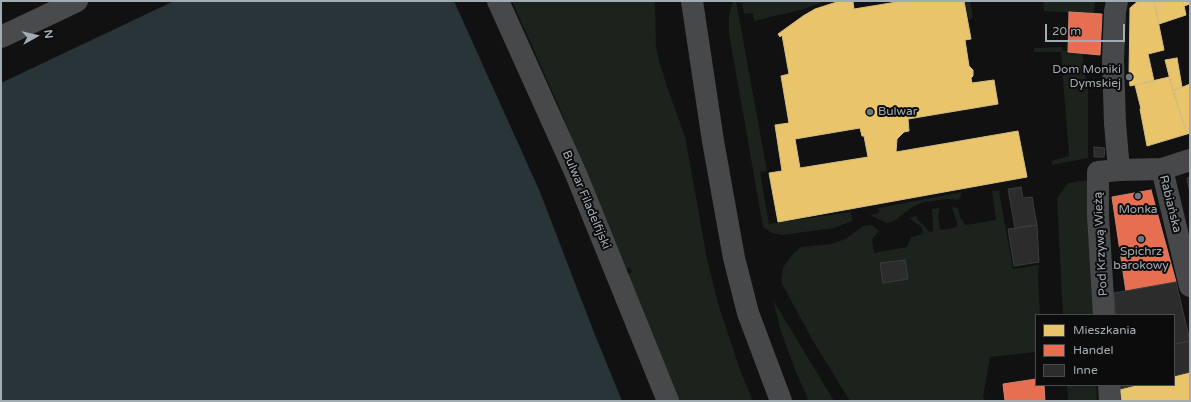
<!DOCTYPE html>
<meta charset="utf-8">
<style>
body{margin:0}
#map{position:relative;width:1191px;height:402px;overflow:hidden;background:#111112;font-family:"Varela Round",sans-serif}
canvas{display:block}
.frame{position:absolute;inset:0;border:2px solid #a2acb3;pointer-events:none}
.legend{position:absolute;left:1035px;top:314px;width:140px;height:72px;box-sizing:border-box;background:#0c0c0d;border:1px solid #484c4f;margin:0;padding:5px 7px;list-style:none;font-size:12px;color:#a2acb3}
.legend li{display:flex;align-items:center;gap:8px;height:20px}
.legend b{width:20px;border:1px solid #484c4f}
.north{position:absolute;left:16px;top:16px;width:40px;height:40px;-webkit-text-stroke:3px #0c0c0d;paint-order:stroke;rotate:82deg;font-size:11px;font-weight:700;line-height:16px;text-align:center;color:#a2acb3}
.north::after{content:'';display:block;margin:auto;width:14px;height:18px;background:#a2acb3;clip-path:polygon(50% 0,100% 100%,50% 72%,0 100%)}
.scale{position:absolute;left:1045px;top:24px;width:80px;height:18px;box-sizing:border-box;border:2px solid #a2acb3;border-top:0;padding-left:5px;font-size:12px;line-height:14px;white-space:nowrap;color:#a2acb3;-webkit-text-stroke:3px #0c0c0d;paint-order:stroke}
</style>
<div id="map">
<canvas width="1191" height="402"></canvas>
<div class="frame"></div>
<ul class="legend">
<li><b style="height:11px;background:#e9c46a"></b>Mieszkania</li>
<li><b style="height:11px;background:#e76f51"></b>Handel</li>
<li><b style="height:11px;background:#2c2c2d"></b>Inne</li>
</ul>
<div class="north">N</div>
<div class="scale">20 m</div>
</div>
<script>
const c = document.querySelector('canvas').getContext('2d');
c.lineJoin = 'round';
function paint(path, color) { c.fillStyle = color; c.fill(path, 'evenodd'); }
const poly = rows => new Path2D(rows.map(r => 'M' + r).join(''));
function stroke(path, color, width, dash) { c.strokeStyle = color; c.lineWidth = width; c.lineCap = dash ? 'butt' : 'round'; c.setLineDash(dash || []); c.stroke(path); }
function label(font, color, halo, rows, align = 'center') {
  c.font = font + ' "Varela Round",sans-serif'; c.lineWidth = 4; c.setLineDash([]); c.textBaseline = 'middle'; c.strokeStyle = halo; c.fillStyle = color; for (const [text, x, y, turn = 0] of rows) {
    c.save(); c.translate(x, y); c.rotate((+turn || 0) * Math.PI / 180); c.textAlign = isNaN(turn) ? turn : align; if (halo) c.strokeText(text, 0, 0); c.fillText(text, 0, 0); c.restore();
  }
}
paint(poly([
 [512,1,655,1,656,48,659,60,668,90,685,136,707,259,714,287,720,310,740,370,753,401,678,401,627,274,632,272,630,268,625,269,560,109],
 [733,1,736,1,767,171,760,172,769,224,851,212,852,221,834,228,782,235,772,233,763,227,729,33,729,15],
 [737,1,826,1,804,9,754,21,753,13,744,14,742,3,738,3],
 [965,1,970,1,973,17,969,20],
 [1043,1,1095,1,1094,14,1044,11],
 [1062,47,1062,50,1082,52,1086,81,1083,82,1083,87,1088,87,1088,158,1052,165,1052,161,1069,156,1061,52,1034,52,1034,48],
 [1088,180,1095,315,1063,315,1057,198,1068,183],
 [992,191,999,191,1013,269,1039,265,1038,276,1040,315,1036,315,1036,352,990,357,983,397,986,401,850,401,813,341,781,282,783,267,794,253,801,247,831,244,840,241,847,238,863,226,872,225,879,231,872,239,874,253,907,247,911,237,922,234,923,232,921,226,914,222,910,218,916,216,918,220,930,232,933,231,932,209,940,208,938,216,940,230,957,227,957,222,952,207,958,208,960,217,966,225,996,220],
 [962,192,959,200,948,199,924,202,914,206,894,221,887,223,870,215,879,213,878,208],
 [773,300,834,401,809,401,796,372,781,331],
 [1067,385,1096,385,1097,401,1068,401]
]), '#1c221c');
paint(poly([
 [1,1,454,1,540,192,593,330,622,401,1,401]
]), '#283437');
paint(poly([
 [1,1,174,1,1,83]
]), '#111112');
const homes = poly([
 [840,1,856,1,853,2,854,9,903,1,964,1,971,39,965,40,969,66,973,70,973,76,971,78,972,83,994,80,998,104,908,119,909,131,904,132,897,139,896,152,1018,131,1027,177,778,222,769,173,782,171,775,125,789,123,781,76,789,74,782,35,780,37,778,34,803,16,815,9,840,1],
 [860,128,862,136,864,136,868,157,800,168,795,139,860,128],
 [1138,1,1154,1,1164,50,1148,54,1154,81,1130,86,1129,77,1130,8,1138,1],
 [1154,1,1183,1,1186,15,1159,24,1154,1],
 [1183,1,1190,1,1190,4,1184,6,1183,1],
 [1177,58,1182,87,1173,91,1165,60,1177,58],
 [1169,77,1187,134,1147,146,1140,109,1141,109,1135,85,1169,77],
 [1190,84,1190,133,1187,134,1173,91,1190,84],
 [1190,372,1190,401,1122,401,1120,389,1136,385,1174,385,1174,376,1190,372]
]);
paint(homes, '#e9c46a');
stroke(homes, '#d4bd80', 1);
const shops = poly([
 [1069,12,1102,14,1100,55,1068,52,1069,12],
 [1151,190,1176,282,1126,292,1112,197,1151,190],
 [1036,379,1036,385,1044,385,1045,401,1005,401,1003,384,1036,379]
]);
paint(shops, '#e76f51');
stroke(shops, '#d2816e', 1);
const building = poly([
 [1094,147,1105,148,1104,157,1094,157,1094,147],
 [1190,177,1190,194,1187,178,1190,177],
 [1021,187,1023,198,1032,197,1037,225,1015,228,1008,189,1021,187],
 [1037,225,1039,262,1014,266,1008,229,1037,225],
 [905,260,908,279,883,283,880,263,905,260],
 [1176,282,1190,341,1174,344,1174,315,1115,315,1114,293,1176,282],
 [1190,341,1190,372,1174,376,1174,344,1190,341],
 [1120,385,1136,385,1120,389,1120,385]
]);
paint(building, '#2c2c2d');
stroke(building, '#3a3c3e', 1);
stroke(poly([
 [498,1,576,174,668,401],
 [692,1,713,141,734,258,748,313,781,401],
 [1117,1,1115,12,1113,60,1115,123,1119,170],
 [1162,169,1190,286],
 [1104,315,1098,216,1098,172,1119,170,1162,169,1190,160],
 [1109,385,1110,401]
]), '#46484a', 22);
stroke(poly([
 [1,37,77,1]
]), '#484a4c', 22);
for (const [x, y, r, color] of [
 [1129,77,4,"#6f767b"],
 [870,112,4,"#6f767b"],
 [1138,196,4,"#6f767b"],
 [1141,239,4,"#6f767b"]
]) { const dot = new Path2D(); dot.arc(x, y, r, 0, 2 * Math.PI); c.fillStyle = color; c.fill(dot); stroke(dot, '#0c0c0d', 1.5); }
label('12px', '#a2acb3', '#0c0c0d', [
 ["Dom Moniki",1121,70,"right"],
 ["Dymskiej",1121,84,"right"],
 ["Bulwar",878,112,"left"],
 ["Monka",1138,210],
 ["Spichrz",1141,252],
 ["barokowy",1141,266]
]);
label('12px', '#a2acb3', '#0c0c0d', [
 ["Bulwar Filadelfijski",586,200,67],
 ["Rabiańska",1170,204,76],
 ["Pod Krzywą Wieżą",1101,244,-93]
]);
</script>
